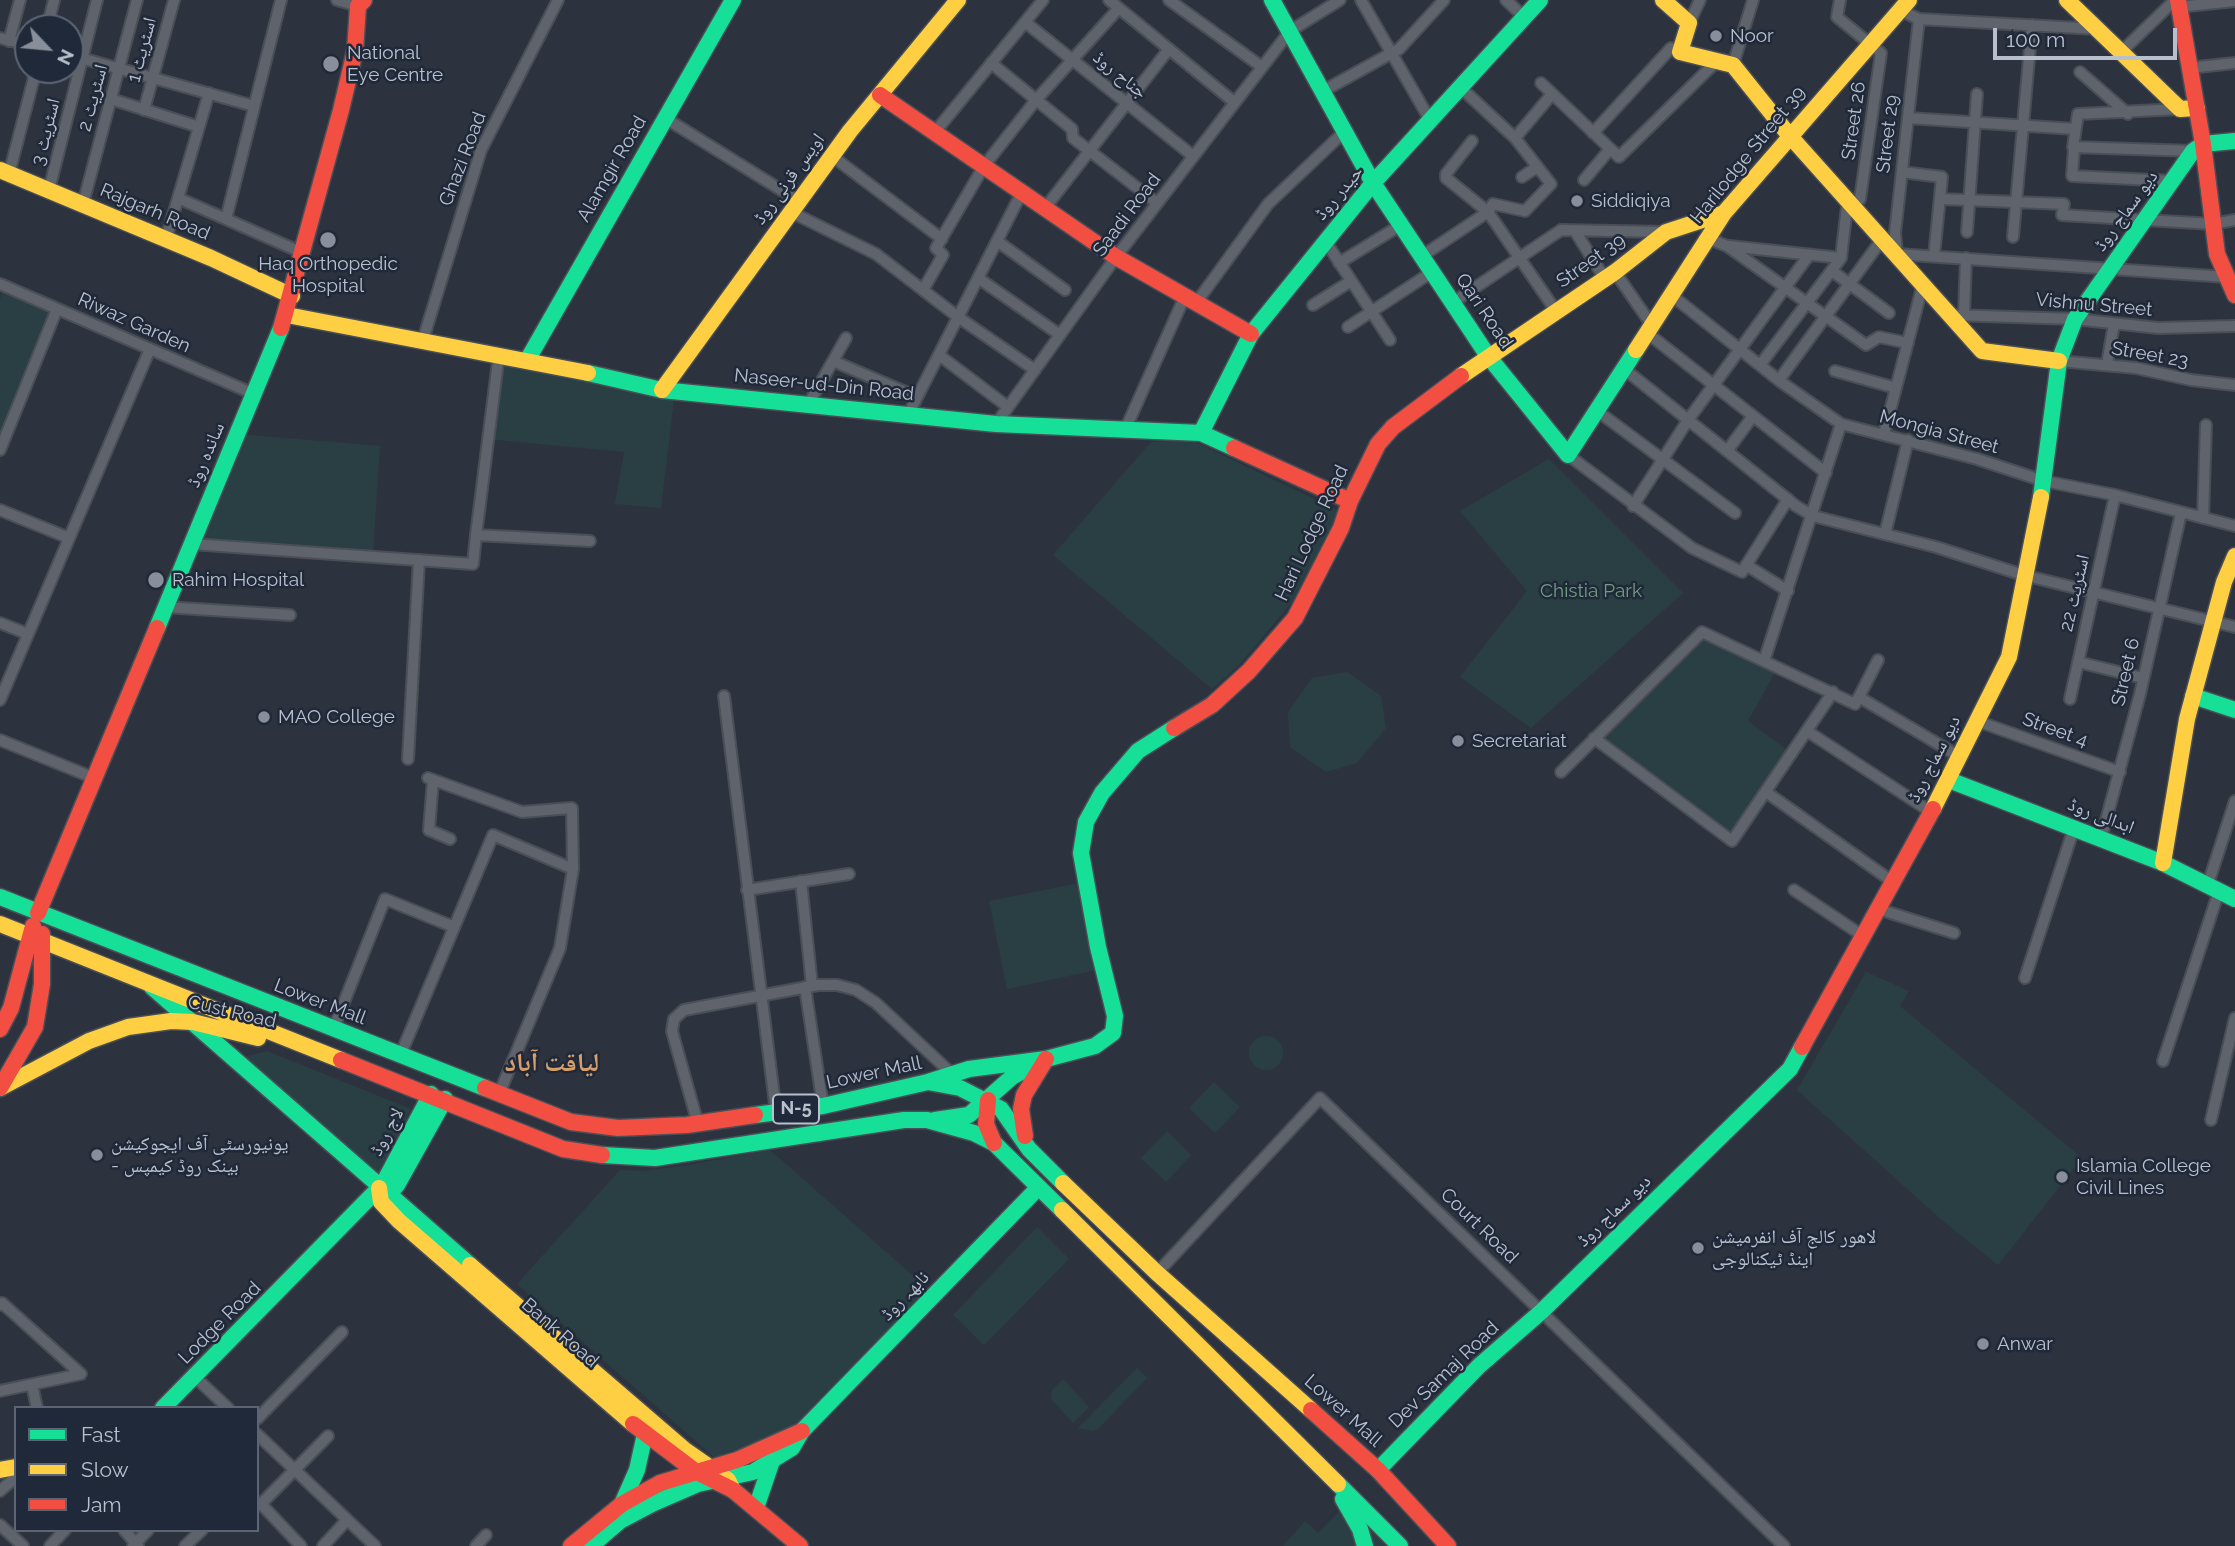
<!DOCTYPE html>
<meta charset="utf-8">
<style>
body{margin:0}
#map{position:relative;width:2235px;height:1546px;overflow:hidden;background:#2d333e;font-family:Raleway,sans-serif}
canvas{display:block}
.legend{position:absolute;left:14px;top:1406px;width:245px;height:126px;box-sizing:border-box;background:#202939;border:2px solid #5d6574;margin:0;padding:9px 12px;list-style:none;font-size:21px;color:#b9c0cd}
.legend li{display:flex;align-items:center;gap:14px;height:35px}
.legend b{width:35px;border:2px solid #5d6574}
.north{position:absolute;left:14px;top:14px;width:70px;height:70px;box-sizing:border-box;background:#202939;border:2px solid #5d6574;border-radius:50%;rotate:116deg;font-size:19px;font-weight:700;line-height:28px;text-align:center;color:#b9c0cd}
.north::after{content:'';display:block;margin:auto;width:24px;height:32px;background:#888f9b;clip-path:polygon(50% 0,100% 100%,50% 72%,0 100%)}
.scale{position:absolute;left:1993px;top:28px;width:184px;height:32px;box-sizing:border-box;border:4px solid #b9c0cd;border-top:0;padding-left:9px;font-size:21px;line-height:24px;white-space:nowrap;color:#b9c0cd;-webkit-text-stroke:5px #202939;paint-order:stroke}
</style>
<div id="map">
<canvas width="2235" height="1546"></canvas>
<ul class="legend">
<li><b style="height:9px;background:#16e098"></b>Fast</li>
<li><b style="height:9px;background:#ffcf43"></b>Slow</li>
<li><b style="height:9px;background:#f24e42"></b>Jam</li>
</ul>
<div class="north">N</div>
<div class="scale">100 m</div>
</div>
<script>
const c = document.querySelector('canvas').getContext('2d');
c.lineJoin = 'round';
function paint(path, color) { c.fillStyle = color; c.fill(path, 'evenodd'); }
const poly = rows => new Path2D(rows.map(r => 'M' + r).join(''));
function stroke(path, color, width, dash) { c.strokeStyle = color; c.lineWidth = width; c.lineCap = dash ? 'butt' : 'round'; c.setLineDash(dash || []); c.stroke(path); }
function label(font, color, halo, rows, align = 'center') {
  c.font = font + ' Raleway,"Noto Naskh Arabic",sans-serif'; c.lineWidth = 5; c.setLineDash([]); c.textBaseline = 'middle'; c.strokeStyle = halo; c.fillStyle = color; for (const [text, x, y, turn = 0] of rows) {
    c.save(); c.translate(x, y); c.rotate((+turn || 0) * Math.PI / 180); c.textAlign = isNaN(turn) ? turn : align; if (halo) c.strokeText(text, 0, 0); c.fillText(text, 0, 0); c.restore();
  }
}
paint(poly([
 [5,286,57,309,0,450,0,299],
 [499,354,675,391,661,508,615,504,624,452,488,439],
 [237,434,380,446,373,553,193,541],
 [1189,439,1339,511,1300,593,1239,665,1212,689,1053,555,1151,442],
 [1549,459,1683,593,1531,728,1460,677,1527,591,1460,511],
 [1702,632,1778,667,1748,721,1791,753,1732,841,1594,738],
 [1347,672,1381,696,1386,728,1357,763,1326,772,1290,747,1288,712,1312,678],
 [1080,883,1097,970,1007,989,989,901],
 [1866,972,1909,991,1900,1006,2082,1158,1998,1265,1943,1221,1797,1090],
 '1249 1053a17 17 0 1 1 34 0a17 17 0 1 1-34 0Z',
 [267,1051,411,1109,379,1173,240,1058],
 [1214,1082,1240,1107,1215,1133,1189,1108],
 [1167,1131,1191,1155,1166,1182,1141,1158],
 [770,1150,935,1295,799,1423,716,1459,517,1284,620,1170,643,1171,688,1165],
 [1037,1227,1069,1259,984,1345,953,1315],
 [1137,1368,1147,1378,1098,1429,1092,1431,1078,1428],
 [1063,1379,1089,1407,1073,1423,1051,1399,1052,1390],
 [1348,1503,1391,1546,1283,1546,1305,1521,1318,1533]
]), '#2a3f44');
const street = poly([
 [337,0,358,6],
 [1109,0,1234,102],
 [1169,0,1262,67],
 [1361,0,1430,120],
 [1506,0,1524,17],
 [1840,0,1837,17,1881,53,1860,199,1854,205],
 [2178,7,2235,1],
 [1899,10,1919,19,2097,29],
 [1919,19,1895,233,1897,254,2227,277],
 [1025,22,1193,156],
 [1689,23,1700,0],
 [47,28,54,0],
 [0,38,28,45],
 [9,41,20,0],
 [2121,52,2175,0],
 [70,55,254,106],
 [991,63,1072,129,1073,138,1157,203],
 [1733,65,1753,0],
 [2189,68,2235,63],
 [2080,72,2128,114],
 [1541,83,1619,157,1716,62],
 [1460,87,1515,138,1552,94],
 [1323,91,1399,49,1444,0],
 [111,99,199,127],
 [2180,109,2078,114,2073,147,2193,151],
 [144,110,174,0],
 [665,118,799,201],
 [1908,118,2075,129],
 [935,132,1043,0],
 [1593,133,1671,48,1680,52],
 [1472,141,1446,174,1446,178,1488,212,1493,204,1525,211,1551,184,1515,138],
 [2074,148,2072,176,2173,181],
 [832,156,942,239],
 [1902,172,1942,177,1934,256],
 [9,174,36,70],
 [1522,177,1537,167],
 [1584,180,1610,149],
 [49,190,97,0],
 [178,198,303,253],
 [1941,199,2064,204,2062,215,2213,224,2235,220],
 [83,204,137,0],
 [1045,208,1169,49],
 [791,212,876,254,958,317,1035,370],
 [226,219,281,0],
 [1575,231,1605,279],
 [1967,232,1977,94],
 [2013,237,2032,25],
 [1707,238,1727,246,1866,345,1879,337,1908,343],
 [166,239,209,93],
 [997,241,1065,290],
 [1326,242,1390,340],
 [1729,246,1841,258],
 [1422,256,1488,212,1556,311],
 [1339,263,1401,225],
 [1832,271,1889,313],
 [1615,272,1651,324],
 [978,278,1060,335],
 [0,284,254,394],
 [923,290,943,255,936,248,984,166,1036,100,1119,8],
 [1670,294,1781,382,1841,424,1977,459,2044,481,2115,495,2235,526],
 [1196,303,1268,204,1345,131],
 [1452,303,1561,230,1666,232],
 [1313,305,1351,281],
 [1951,315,2075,319,2158,328,2235,326],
 [1964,315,1966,258],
 [1348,327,1432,272],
 [1646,332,1826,473],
 [423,340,481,150,558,0],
 [499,354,476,535,590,541],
 [939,355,1008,407],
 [833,361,917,397],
 [2059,361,2136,368,2191,380,2235,385],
 [2107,364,2114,324],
 [1760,365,1841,258,1848,198],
 [1623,368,1796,506,1813,516,1936,547,2023,575,2235,627],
 [1835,371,1896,388],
 [1779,380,1883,238],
 [808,405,846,338],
 [1596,410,1735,513],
 [908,415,1022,192],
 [996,424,1116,257,1290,31,1340,0],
 [1125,430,1185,296],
 [1884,434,1923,284],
 [0,450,57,309],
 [1727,451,1753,416],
 [1568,455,1692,548,1742,572,1788,499],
 [1633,506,1688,420,1809,255],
 [0,510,69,538],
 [2203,518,2206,425],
 [1885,534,1908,440],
 [192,544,473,564,476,535],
 [1746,565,1788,591],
 [165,607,290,615],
 [0,623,28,634],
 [1878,660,1859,697,1960,757],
 [1764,661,1841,424],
 [2078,662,2143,678],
 [724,696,776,1112],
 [2070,699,2115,495],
 [0,700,150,349],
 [1977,721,2120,772],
 [1807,731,1931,812],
 [1594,738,1732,841,1833,692],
 [0,740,94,778],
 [408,759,419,560],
 [1561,772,1702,632,1855,704,1859,697],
 [428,778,522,812,572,808,573,869,560,948,499,1094],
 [433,780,429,830,450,839],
 [1766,792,1893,882],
 [2101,839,2140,694,2181,513],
 [801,881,812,986],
 [2208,884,2235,801],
 [747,890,849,874],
 [1794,890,1863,936],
 [1878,909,1954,933],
 [2025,978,2074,828],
 [805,987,823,1106],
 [333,1030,385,899,454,927],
 [400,1056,493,835,573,869],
 [2163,1061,2219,891],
 [2211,1120,2235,1018],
 [698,1124,672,1031,674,1019,684,1010,818,985,837,985,856,990,876,1003,951,1073],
 [1157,1273,1320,1098,1784,1546],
 [0,1305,2,1303,81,1374,0,1391],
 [195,1377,228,1408],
 [32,1385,37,1408],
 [257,1419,342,1332],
 [257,1434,375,1546],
 [0,1491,16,1477],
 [0,1525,23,1546],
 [124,1530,138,1546],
 [50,1546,65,1530],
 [133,1546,148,1530],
 [185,1546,202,1530],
 [301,1546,261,1504,328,1436],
 [323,1546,347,1520],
 [476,1546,486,1535]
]);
const fast = poly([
 [1272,0,1373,183,1488,356,1568,455,1636,350],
 [528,359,733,0],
 [588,373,662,390,996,424,1201,433,1234,448],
 [1201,433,1251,334,1373,183,1540,0],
 [2041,497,2059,361,2075,319,2193,151,2203,144,2235,141],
 [157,628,281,328],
 [2193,696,2235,710],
 [1949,780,2163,863,2235,899],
 [0,897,485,1088],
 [152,987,470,1265],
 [928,1082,969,1069,1046,1059,1095,1046,1113,1033,1115,1016,1098,947,1081,853,1086,822,1102,793,1138,751,1174,728],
 [755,1115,823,1106,928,1082,960,1088,1001,1109,1029,1149,1063,1183],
 [935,1120,969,1115,1012,1077,1034,1065],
 [602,1155,655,1158,904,1120,927,1120,974,1133,994,1143,1062,1210],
 [384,1200,397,1185,445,1099],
 [163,1408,383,1184,431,1094],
 [1378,1470,1479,1366,1542,1311,1790,1069,1802,1047],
 [1338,1484,1400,1546],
 [1343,1499,1360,1529,1365,1546],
 [622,1504,637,1470,645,1434],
 [756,1508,772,1461],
 [591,1546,620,1521,652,1504,698,1484,753,1472,792,1448,802,1431,1037,1189]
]);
const slow = poly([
 [1663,0,1689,23,1680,52,1733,65,1789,135,1982,351,2059,361],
 [2067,0,2180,109,2197,108],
 [0,170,211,258,292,296],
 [287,315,588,373],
 [1636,350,1724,213,1909,0],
 [1461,376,1615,272,1666,232,1724,213],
 [662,390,850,131,958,0],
 [1933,809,2009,657,2041,497],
 [2163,863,2187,719,2224,582,2235,556],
 [0,924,341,1060],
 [0,1088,89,1041,128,1027,171,1021,193,1022,258,1038],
 [1063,1183,1157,1273,1311,1410],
 [379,1188,381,1202,399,1221,633,1424],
 [1062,1210,1338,1484],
 [470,1265,685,1450,728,1480,733,1490],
 [0,1470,16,1467]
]);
const jam = poly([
 [2178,0,2203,144,2217,254,2235,295],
 [880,95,1116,257,1251,334],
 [281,328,341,110,355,51,358,6,364,0],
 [1234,448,1350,501],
 [1174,728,1212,705,1249,671,1295,618,1341,528,1350,501,1378,444,1393,427,1461,376],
 [38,913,157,628],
 [0,1029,11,1008,33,926],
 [1802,1047,1933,809],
 [341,1060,563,1149,602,1155],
 [0,1088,35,1027,42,984,42,934],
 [485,1088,571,1122,618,1128,687,1125,755,1115],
 [988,1100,986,1124,994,1143],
 [1025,1136,1021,1109,1024,1095,1046,1059],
 [1311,1410,1378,1470,1448,1546],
 [633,1424,695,1471,733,1490,800,1546],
 [571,1546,622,1504,660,1483,737,1460,802,1431]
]);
stroke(street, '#4a4e56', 14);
stroke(fast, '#4a4e56', 19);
stroke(slow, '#4a4e56', 19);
stroke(jam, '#4a4e56', 19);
stroke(street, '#5f636b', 10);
stroke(fast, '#16e098', 16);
stroke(slow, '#ffcf43', 16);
stroke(jam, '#f24e42', 16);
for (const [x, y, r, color] of [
 [1716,36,7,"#888f9b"],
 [331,64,9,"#888f9b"],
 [1577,201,7,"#888f9b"],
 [328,240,9,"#888f9b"],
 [156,580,9,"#888f9b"],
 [264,717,7,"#888f9b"],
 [1458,741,7,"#888f9b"],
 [97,1155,7,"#888f9b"],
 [2062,1177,7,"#888f9b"],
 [1698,1248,7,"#888f9b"],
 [1983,1344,7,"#888f9b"]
]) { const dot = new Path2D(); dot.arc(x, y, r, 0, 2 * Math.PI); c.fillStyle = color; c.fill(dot); stroke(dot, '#202939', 2.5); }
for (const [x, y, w] of [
 [796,1109,46]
]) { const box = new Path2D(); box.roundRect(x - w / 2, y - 14.5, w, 29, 5); c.fillStyle = '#202939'; c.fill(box); stroke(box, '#b9c0cd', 2); }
label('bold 18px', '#b9c0cd', null, [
 ["N-5",796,1109]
]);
label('19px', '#b9c0cd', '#202939', [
 ["Noor",1730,36],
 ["National",347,53],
 ["Eye Centre",347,75],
 ["Siddiqiya",1591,201],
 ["Haq Orthopedic",328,264,"center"],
 ["Hospital",328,286,"center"],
 ["Rahim Hospital",172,580],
 ["MAO College",278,717],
 ["Secretariat",1472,741],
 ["یونیورسٹی آف ایجوکیشن",111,1144],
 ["- بینک روڈ کیمپس",111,1166],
 ["Islamia College",2076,1166],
 ["Civil Lines",2076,1188],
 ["لاھور کالج آف انفرمیشن",1712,1237],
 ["اینڈ ٹیکنالوجی",1712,1259],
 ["Anwar",1997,1344]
], 'left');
label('19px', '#b9c0cd', '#202939', [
 ["اسٹریٹ 1",142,50,-75],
 ["جناح روڈ",1120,75,39],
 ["اسٹریٹ 2",93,98,-75],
 ["Street 26",1854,121,-82],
 ["اسٹریٹ 3",46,132,-76],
 ["Street 29",1888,134,-83],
 ["Harilodge Street 39",1748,155,-51],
 ["Ghazi Road",463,159,-69],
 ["Alamgir Road",612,169,-60],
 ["اویس قرنی روڈ",789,179,-54],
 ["حیدر روڈ",1339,193,-50],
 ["دیو سماج روڈ",2126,211,-54],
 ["Rajgarh Road",155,212,23],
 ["Saadi Road",1127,215,-53],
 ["Street 39",1591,261,-35],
 ["Vishnu Street",2094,305,5],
 ["Qari Road",1484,311,56],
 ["Riwaz Garden",134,323,24],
 ["Street 23",2150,355,10],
 ["Naseer-ud-Din Road",824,385,6],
 ["Mongia Street",1939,432,15],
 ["ساندہ روڈ",206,455,-67],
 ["Hari Lodge Road",1312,533,-65],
 ["اسٹریٹ 22",2075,593,-77],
 ["Street 6",2126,672,-77],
 ["Street 4",2055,730,20],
 ["دیو سماج روڈ",1934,759,-63],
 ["ابدالی روڈ",2101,816,21],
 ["Lower Mall",320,1002,21],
 ["Cust Road",232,1012,13],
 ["Lower Mall",874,1073,-12],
 ["لاج روڈ",387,1132,-62],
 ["دیو سماج روڈ",1614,1211,-44],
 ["Court Road",1479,1226,44],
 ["نابھہ روڈ",905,1296,-46],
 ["Lodge Road",220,1323,-45],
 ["Bank Road",560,1333,41],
 ["Dev Samaj Road",1444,1375,-44],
 ["Lower Mall",1343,1411,42]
]);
label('19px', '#709e7c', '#202939', [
 ["Chistia Park",1591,591]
]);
label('bold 26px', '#d89e69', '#202939', [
 ["لیاقت آباد",552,1063]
]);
</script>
